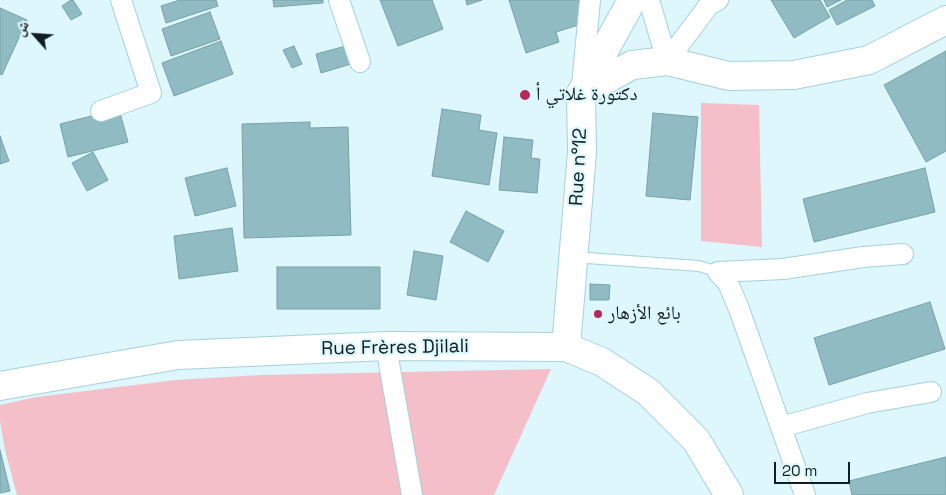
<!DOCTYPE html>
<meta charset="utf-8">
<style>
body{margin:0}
#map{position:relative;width:946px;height:495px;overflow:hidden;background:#ddf7fc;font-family:"Space Grotesk","Noto Naskh Arabic",sans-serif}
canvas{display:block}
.north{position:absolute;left:10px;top:10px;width:50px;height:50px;-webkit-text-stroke:4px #ddf7fc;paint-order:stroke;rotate:296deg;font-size:14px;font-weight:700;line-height:20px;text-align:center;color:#0f1f23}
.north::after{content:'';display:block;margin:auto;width:18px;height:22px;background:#0f1f23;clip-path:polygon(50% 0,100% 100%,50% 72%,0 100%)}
.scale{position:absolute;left:774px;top:462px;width:76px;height:22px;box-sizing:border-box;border:2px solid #0f1f23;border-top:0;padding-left:6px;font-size:15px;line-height:18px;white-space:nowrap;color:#0f1f23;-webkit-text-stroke:4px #ddf7fc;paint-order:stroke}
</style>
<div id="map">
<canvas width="946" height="495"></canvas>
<div class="north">ش</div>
<div class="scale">20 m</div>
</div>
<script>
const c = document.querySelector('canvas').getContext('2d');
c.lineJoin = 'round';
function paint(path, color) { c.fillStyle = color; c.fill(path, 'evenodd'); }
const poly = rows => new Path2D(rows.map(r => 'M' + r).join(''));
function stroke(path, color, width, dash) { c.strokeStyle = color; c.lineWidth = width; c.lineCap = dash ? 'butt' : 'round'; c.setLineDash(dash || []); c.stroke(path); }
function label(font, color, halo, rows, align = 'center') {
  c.font = font + ' "Space Grotesk","Noto Naskh Arabic",sans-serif'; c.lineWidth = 4.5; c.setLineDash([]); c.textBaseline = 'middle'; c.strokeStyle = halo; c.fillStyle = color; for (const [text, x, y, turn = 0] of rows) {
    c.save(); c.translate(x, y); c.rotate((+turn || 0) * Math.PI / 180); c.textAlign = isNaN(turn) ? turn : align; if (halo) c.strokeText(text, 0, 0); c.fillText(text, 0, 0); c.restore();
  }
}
paint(poly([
 [701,103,759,105,762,247,701,241],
 [551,369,494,495,17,495,5,450,0,421,0,405,36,397,176,380,260,375]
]), '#f4bfc9');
const building = poly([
 [71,0,73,0,82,14,71,20,62,6,71,0],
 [180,0,216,0,218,6,166,23,161,6,180,0],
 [273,0,323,0,323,3,274,7,273,0],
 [380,0,432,0,443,29,398,46,380,0],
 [466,0,482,0,467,5,466,0],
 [509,0,578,0,585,23,556,32,559,42,526,53,509,0],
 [771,0,820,0,830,17,794,38,771,0],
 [824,0,841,0,827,7,824,0],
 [847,0,872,0,875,6,837,25,829,10,847,0],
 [0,8,27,20,2,75,0,74,0,8],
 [210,12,220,39,171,56,162,29,210,12],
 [221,41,233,74,174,96,162,63,221,41],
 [294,46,302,64,292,68,283,50,294,46],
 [346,46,351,64,321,73,316,54,346,46],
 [946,51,946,151,926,162,884,85,946,51],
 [119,109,128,142,68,157,60,124,119,109],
 [442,109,481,115,479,130,497,133,489,185,432,176,442,109],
 [653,113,698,117,690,200,646,196,653,113],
 [310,122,310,128,348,127,351,235,244,238,242,124,310,122],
 [0,136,9,161,0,164,0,136],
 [504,137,533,140,531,158,540,159,537,193,499,190,504,137],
 [93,152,108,180,87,191,72,163,93,152],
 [227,168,236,206,195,216,185,178,227,168],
 [925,168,935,212,814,242,803,199,925,168],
 [466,211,504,231,488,262,450,242,466,211],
 [232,228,238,271,179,279,174,236,232,228],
 [414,251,443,256,436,300,407,295,414,251],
 [277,267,380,267,380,309,277,309,277,267],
 [590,284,610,285,609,300,590,300,590,284],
 [930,302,945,349,829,385,814,338,930,302],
 [0,450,10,491,0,493,0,450],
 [946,457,946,495,852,495,849,481,946,457]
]);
paint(building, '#90bbc3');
stroke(building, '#78a1a9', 1);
const service = poly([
 [573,257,699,266,718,272]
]);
const minor = poly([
 [339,0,360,62],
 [649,0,667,61],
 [667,61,709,5,718,0],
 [582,86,590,0],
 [101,111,151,93,121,0],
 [718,272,728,283,739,309,805,495],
 [718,272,783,269,863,257,903,254],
 [386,346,412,495],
 [781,427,867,403,931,392]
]);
const secondary = poly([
 [581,93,632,65,667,61,729,76,794,75,869,60,946,20],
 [566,347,582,152,581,93,632,0]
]);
const primary = poly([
 [0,386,178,355,386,346,566,347,602,362,648,392,696,440,729,495]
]);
stroke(service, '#a6d1d9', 12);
stroke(minor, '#a6d1d9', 22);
stroke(secondary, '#a6d1d9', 30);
stroke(primary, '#a6d1d9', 30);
stroke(service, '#fff', 10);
stroke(minor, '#fff', 20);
stroke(secondary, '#fff', 28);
stroke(primary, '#fff', 28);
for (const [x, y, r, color] of [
 [525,95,6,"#b72859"],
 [598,314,5,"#b72859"]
]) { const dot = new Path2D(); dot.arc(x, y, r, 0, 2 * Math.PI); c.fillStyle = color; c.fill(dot); stroke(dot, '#ddf7fc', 2); }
label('19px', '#0f1f23', '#ddf7fc', [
 ["دكتورة غلاتي أ",536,95],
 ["بائع الأزهار",608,314]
], 'left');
label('19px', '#0f1f23', '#ddf7fc', [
 ["Rue n°12",579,167,-87],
 ["Rue Frères Djilali",395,348,-1]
]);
</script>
